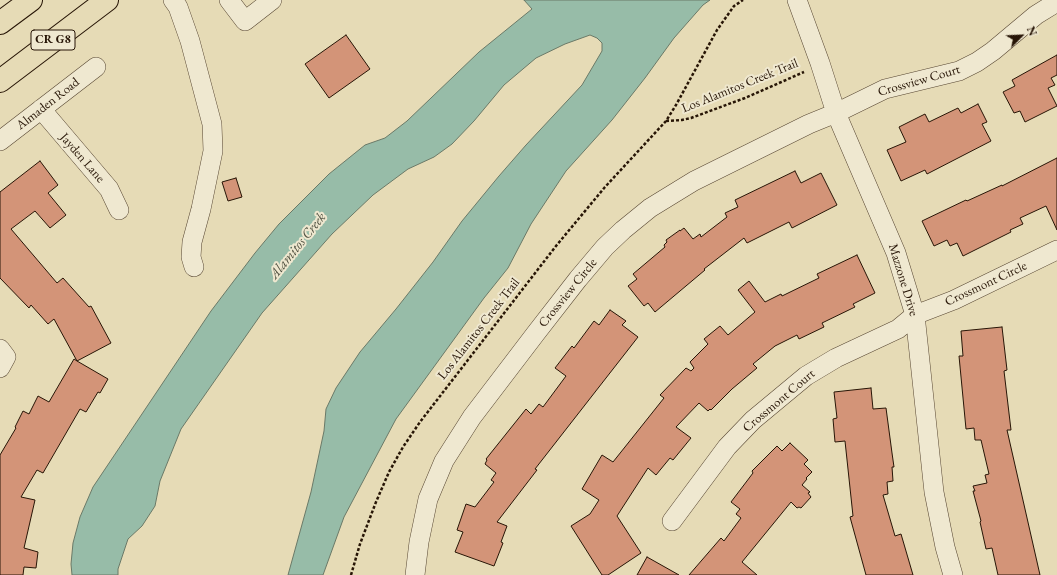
<!DOCTYPE html>
<style>
body{margin:0}
#map{position:relative;width:1057px;height:575px;overflow:hidden;background:#e6dbb6;font-family:"EB Garamond",serif}
canvas{display:block}
.north{position:absolute;left:1001px;top:16px;width:40px;height:40px;-webkit-text-stroke:3px #efe8d0;paint-order:stroke;rotate:66deg;font-size:11px;font-weight:700;line-height:16px;text-align:center;color:#271506}
.north::after{content:'';display:block;margin:auto;width:14px;height:18px;background:#271506;clip-path:polygon(50% 0,100% 100%,50% 72%,0 100%)}
</style>
<div id="map">
<canvas width="1057" height="575"></canvas>
<div class="north">N</div>
</div>
<script>
const c = document.querySelector('canvas').getContext('2d');
c.lineJoin = 'round';
function paint(path, color) { c.fillStyle = color; c.fill(path, 'evenodd'); }
const poly = rows => new Path2D(rows.map(r => 'M' + r).join(''));
function stroke(path, color, width, dash) { c.strokeStyle = color; c.lineWidth = width; c.lineCap = dash ? 'butt' : 'round'; c.setLineDash(dash || []); c.stroke(path); }
function label(font, color, halo, rows, align = 'center') {
  c.font = font + ' "EB Garamond",serif'; c.lineWidth = 4; c.setLineDash([]); c.textBaseline = 'middle'; c.strokeStyle = halo; c.fillStyle = color; for (const [text, x, y, turn = 0] of rows) {
    c.save(); c.translate(x, y); c.rotate((+turn || 0) * Math.PI / 180); c.textAlign = isNaN(turn) ? turn : align; if (halo) c.strokeText(text, 0, 0); c.fillText(text, 0, 0); c.restore();
  }
}
const water = poly([
 [524,0,710,0,703,5,674,38,645,78,612,120,566,171,531,224,508,268,484,298,396,419,344,517,323,575,288,575,311,492,324,431,326,409,336,388,360,352,396,309,433,262,462,221,499,176,526,145,582,85,602,51,602,43,597,38,590,35,565,44,536,58,504,85,474,121,452,144,434,157,408,169,373,195,332,234,262,313,181,429,160,481,155,506,142,526,128,539,118,569,118,575,72,575,71,564,73,543,80,517,93,487,211,311,255,253,279,224,329,174,365,145,385,138,407,121,479,52,532,9,524,0]
]);
paint(water, '#97bca8');
stroke(water, '#6a7967', 1);
const building = poly([
 [346,35,370,69,329,98,305,64,346,35],
 [1057,55,1057,75,1051,78,1055,85,1048,88,1057,106,1025,122,1020,111,1014,113,1003,92,1015,86,1012,80,1057,55],
 [978,104,987,122,982,124,991,141,927,174,925,170,901,181,887,150,906,142,899,127,925,114,929,122,958,108,961,113,978,104],
 [1057,158,1057,230,1046,206,1020,218,1023,224,1010,230,1011,232,963,256,957,243,950,246,947,240,934,246,922,221,966,200,967,201,1002,185,1002,186,1057,158],
 [40,161,58,185,48,193,66,215,50,228,35,211,11,229,57,283,63,278,89,307,91,306,111,343,77,361,108,379,100,393,98,392,86,412,80,409,43,473,37,470,21,497,35,500,24,548,38,552,36,568,24,567,23,575,0,575,0,455,16,428,15,427,23,411,29,414,38,396,49,402,74,359,77,361,54,319,48,324,31,305,29,308,0,278,0,192,40,161],
 [795,171,801,183,821,173,837,205,792,228,789,222,747,243,744,238,704,269,705,270,655,312,648,303,644,306,628,286,637,279,633,274,665,247,664,245,667,242,666,240,680,230,680,231,684,228,693,239,700,234,701,237,727,217,725,213,738,207,735,200,795,171],
 [236,178,242,197,228,201,222,182,236,178],
 [857,255,875,293,853,304,855,307,822,323,824,327,799,339,797,335,775,346,753,364,757,368,732,389,711,410,710,409,708,411,699,403,676,427,691,438,673,460,670,458,656,475,648,468,617,516,641,553,608,575,602,575,571,526,590,514,599,500,582,489,602,455,613,462,664,398,660,395,686,368,691,371,694,368,690,362,708,344,704,339,720,326,728,335,755,312,738,290,749,281,765,302,781,294,782,296,819,278,817,274,857,255],
 [610,310,626,321,622,325,638,337,535,469,537,470,497,522,507,526,501,542,503,543,494,566,455,552,463,532,457,530,466,504,475,507,494,482,491,480,496,473,485,464,487,460,486,459,526,409,531,414,539,404,543,407,566,376,555,368,572,346,574,348,594,321,599,325,610,310],
 [1002,327,1007,370,1004,371,1011,430,1007,430,1040,575,998,575,992,548,986,549,980,522,981,521,973,491,975,491,973,486,987,483,985,475,989,474,981,440,975,440,974,428,966,429,959,356,963,356,961,331,1002,327],
 [871,388,873,409,886,408,892,453,894,467,892,467,893,481,887,482,888,494,883,495,895,536,901,534,913,575,866,575,850,517,853,516,845,441,835,442,833,419,837,418,834,392,871,388],
 [790,443,808,460,804,464,812,472,806,478,807,479,802,485,810,492,808,493,811,497,801,508,799,507,797,508,791,502,742,562,757,575,689,575,721,538,724,541,741,518,736,514,740,509,731,502,753,473,752,471,777,446,782,451,790,443],
 [647,557,679,575,637,575,647,557]
]);
paint(building, '#d39478');
stroke(building, '#271506', 1);
const minor = poly([
 [173,0,178,7,190,41,212,124,213,151,201,209,192,242,191,257,194,267],
 [229,0,245,21,272,0],
 [797,0,820,63,836,113,896,253,915,315,934,492,945,547,953,575],
 [41,109,109,189,119,210],
 [0,141,96,67],
 [0,349,6,357,0,368],
 [672,521,727,447,753,420,806,376,836,358,898,329,915,315,954,300,1057,250],
 [415,575,419,542,428,499,444,461,472,417,536,333,578,279,605,247,623,230,650,208,694,181,809,124,836,113,885,89,959,71,977,62,993,51,1036,15,1057,2]
]);
const major = poly([
 [0,23,31,0],
 [0,81,107,0]
]);
stroke(minor, '#574632', 20);
stroke(major, '#271506', 24);
stroke(poly([
 [666,121,682,120,691,118,745,98,804,72],
 [351,575,360,544,376,502,389,472,403,447,420,422,556,246,605,187,666,121,676,105,717,30,734,6,743,0]
]), '#271506', 2.5, [3, 2]);
stroke(minor, '#efe8d0', 19);
stroke(major, '#e6dbb6', 22);
for (const [x, y, w] of [
 [53,40,44]
]) { const box = new Path2D(); box.roundRect(x - w / 2, y - 10, w, 20, 3); c.fillStyle = '#efe8d0'; c.fill(box); stroke(box, '#271506', 1); }
label('bold 12px', '#271506', null, [
 ["CR G8",53,40]
]);
label('13px', '#271506', '#efe8d0', [
 ["Crossview Court",919,81,-16],
 ["Los Alamitos Creek Trail",740,86,-22],
 ["Almaden Road",48,104,-38],
 ["Jayden Lane",82,158,49],
 ["Mazzone Drive",903,280,73],
 ["Crossmont Circle",986,284,-25],
 ["Crossview Circle",568,293,-51],
 ["Los Alamitos Creek Trail",479,329,-52],
 ["Crossmont Court",779,401,-40]
]);
label('italic 14px', '#4e4f3f', '#efe8d0', [
 ["Alamitos Creek",298,246,-51]
]);
</script>
